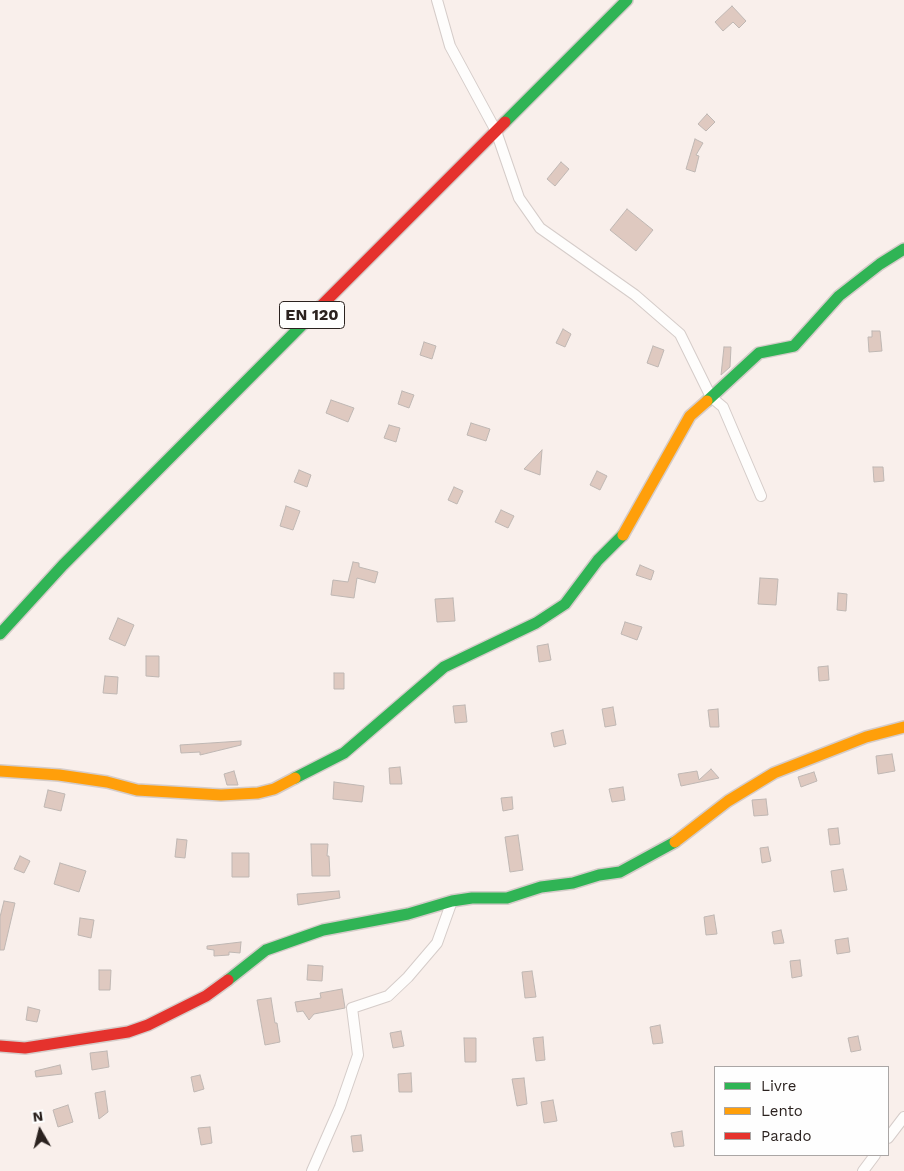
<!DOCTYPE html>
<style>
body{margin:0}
#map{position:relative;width:904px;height:1171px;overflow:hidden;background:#f9efeb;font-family:"Work Sans",sans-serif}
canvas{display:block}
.legend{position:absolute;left:714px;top:1066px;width:175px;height:90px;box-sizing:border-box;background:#fefefe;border:1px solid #aaa6a5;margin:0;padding:6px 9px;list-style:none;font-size:15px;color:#2b221f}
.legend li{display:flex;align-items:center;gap:10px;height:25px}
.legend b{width:25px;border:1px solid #aaa6a5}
.north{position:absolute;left:15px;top:1106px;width:50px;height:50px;-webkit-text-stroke:4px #fefefe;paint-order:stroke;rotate:352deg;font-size:14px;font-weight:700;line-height:20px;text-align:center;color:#2b221f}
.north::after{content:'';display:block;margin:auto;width:18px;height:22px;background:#2b221f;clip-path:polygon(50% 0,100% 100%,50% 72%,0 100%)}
</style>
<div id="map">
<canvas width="904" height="1171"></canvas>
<ul class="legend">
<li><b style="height:6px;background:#30b455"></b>Livre</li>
<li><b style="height:6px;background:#ff9f0a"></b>Lento</li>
<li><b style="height:6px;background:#e5322d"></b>Parado</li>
</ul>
<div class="north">N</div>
</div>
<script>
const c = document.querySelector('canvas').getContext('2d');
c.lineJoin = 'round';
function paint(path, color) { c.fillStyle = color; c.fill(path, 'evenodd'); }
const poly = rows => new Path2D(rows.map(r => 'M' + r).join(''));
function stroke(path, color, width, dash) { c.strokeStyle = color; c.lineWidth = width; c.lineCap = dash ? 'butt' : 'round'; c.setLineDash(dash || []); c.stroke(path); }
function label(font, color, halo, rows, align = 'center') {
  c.font = font + ' "Work Sans",sans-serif'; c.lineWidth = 5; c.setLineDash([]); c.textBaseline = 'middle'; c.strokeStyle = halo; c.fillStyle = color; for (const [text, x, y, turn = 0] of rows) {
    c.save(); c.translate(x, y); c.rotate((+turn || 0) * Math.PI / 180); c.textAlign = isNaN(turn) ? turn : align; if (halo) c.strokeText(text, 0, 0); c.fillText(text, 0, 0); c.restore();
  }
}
const building = poly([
 [732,6,746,21,739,28,733,22,723,31,715,22,732,6],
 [707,114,715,122,706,131,698,124,707,114],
 [695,139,703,143,696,155,699,156,695,172,686,169,695,139],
 [561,162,569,169,555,186,547,179,561,162],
 [627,209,653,230,636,251,610,230,627,209],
 [563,329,571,334,565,347,556,343,563,329],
 [872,331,880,331,882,351,869,352,868,337,872,337,872,331],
 [424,342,436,346,432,359,420,355,424,342],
 [653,346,664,350,658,367,647,363,653,346],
 [724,347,731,347,730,367,721,375,724,347],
 [402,391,414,395,409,408,398,404,402,391],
 [331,400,354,408,348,422,326,413,331,400],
 [471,423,490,429,486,441,467,435,471,423],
 [389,425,400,428,396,442,384,438,389,425],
 [542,450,540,475,524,469,542,450],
 [873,467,883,467,884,481,874,482,873,467],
 [299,470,311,475,307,487,294,482,299,470],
 [597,471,607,476,600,490,590,485,597,471],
 [454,487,463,491,457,504,448,500,454,487],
 [286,506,300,511,293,530,280,526,286,506],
 [501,510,514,516,508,528,495,522,501,510],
 [353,562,359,563,359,567,378,572,375,583,357,578,354,598,331,595,333,580,348,582,353,562],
 [640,565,654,571,651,580,636,575,640,565],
 [760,578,778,579,776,605,758,604,760,578],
 [838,593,847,594,846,611,837,610,838,593],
 [453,598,455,621,437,622,435,599,453,598],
 [118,618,134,625,125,646,109,639,118,618],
 [625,622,642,627,637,640,621,634,625,622],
 [548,644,551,660,539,662,537,646,548,644],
 [146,656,159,656,159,677,146,676,146,656],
 [828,666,829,680,819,681,818,667,828,666],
 [334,673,344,673,344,689,334,689,334,673],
 [105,676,118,677,117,694,103,693,105,676],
 [465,705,467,722,455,723,453,706,465,705],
 [613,707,616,725,605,727,602,709,613,707],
 [718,709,719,727,710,727,708,710,718,709],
 [563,730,566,744,554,747,551,733,563,730],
 [241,741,241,745,200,755,200,752,181,753,180,745,241,741],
 [892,754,895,771,878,774,876,756,892,754],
 [400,767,402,784,390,784,389,768,400,767],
 [711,769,719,778,681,786,678,774,697,771,699,780,711,769],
 [234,771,238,785,227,785,224,774,234,771],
 [814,772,817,781,801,787,798,777,814,772],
 [334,782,364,786,362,802,333,799,334,782],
 [623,787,625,800,612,802,609,789,623,787],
 [48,790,65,794,61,811,44,807,48,790],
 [512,797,513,809,503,811,501,798,512,797],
 [766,799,768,815,754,816,752,800,766,799],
 [838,828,840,844,830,845,828,829,838,828],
 [518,835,523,870,510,872,505,837,518,835],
 [177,839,187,840,185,858,175,857,177,839],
 [311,844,328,844,327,856,329,856,330,876,312,876,311,844],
 [768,847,771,861,762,863,760,848,768,847],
 [232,853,249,853,249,877,232,877,232,853],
 [20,856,30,861,24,873,14,869,20,856],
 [60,863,86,871,79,892,54,884,60,863],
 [843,869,847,890,834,892,831,871,843,869],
 [339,891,340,898,298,905,297,894,339,891],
 [4,901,15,903,4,950,0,950,0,917,4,901],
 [714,915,717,934,706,935,704,917,714,915],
 [80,918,94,920,91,938,78,935,80,918],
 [781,930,784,943,774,944,772,932,781,930],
 [848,938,850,952,837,954,835,940,848,938],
 [241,942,240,953,229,952,229,955,214,956,214,950,207,949,207,946,241,942],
 [800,960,802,976,792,978,790,961,800,960],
 [308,965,323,966,322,981,307,980,308,965],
 [99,970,111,970,110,990,99,990,99,970],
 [532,971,536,997,525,998,522,972,532,971],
 [342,989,345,1008,314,1014,309,1020,303,1011,297,1012,295,1002,321,998,320,993,342,989],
 [271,998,275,1023,277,1023,280,1042,265,1045,257,1000,271,998],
 [28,1007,40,1010,37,1022,26,1020,28,1007],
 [660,1025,663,1043,653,1044,650,1027,660,1025],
 [401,1031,404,1046,393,1048,390,1033,401,1031],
 [858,1036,861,1050,851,1052,848,1038,858,1036],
 [543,1037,545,1060,536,1061,533,1038,543,1037],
 [464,1038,476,1038,476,1062,465,1062,464,1038],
 [107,1051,109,1067,92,1070,90,1053,107,1051],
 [60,1065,62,1074,36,1077,35,1071,60,1065],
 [411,1073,412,1092,399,1092,398,1074,411,1073],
 [200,1075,204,1089,194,1092,191,1077,200,1075],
 [524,1078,527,1104,517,1106,512,1079,524,1078],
 [105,1091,108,1112,99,1119,95,1093,105,1091],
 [553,1100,557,1121,544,1123,541,1102,553,1100],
 [68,1105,73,1122,58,1127,53,1110,68,1105],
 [210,1127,212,1143,201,1145,198,1128,210,1127],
 [682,1131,684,1146,674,1147,671,1133,682,1131],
 [361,1135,363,1151,353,1152,351,1136,361,1135]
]);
paint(building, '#dfc9c0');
stroke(building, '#bfb7b3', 1);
const street = poly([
 [437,0,450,46,496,131,519,198,540,228,635,295,680,334,711,397,723,407,761,496],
 [888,1138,904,1117],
 [312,1171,340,1107,358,1055,352,1008,388,996,408,977,437,943,452,901],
 [863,1171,875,1155]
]);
const fast = poly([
 [505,122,627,0],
 [707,401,759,353,794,346,839,296,880,264,904,249],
 [0,634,63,565,321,306],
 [295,778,344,753,444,667,536,623,565,604,598,560,623,535],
 [228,980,266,950,323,930,408,914,452,901,472,898,507,898,541,887,573,883,599,875,620,872,675,842]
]);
const slow = poly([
 [623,535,690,416,707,401],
 [0,771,59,775,107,782,137,790,221,795,258,793,274,789,295,778],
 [675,842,728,801,774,773,866,737,904,727]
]);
const jam = poly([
 [321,306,505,122],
 [0,1046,25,1048,128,1032,148,1025,206,996,228,980]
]);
stroke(street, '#d5ccc9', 12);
stroke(fast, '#d5ccc9', 14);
stroke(slow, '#d5ccc9', 14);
stroke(jam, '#d5ccc9', 14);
stroke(street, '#fefdfc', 10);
stroke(fast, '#30b455', 11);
stroke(slow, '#ff9f0a', 11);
stroke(jam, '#e5322d', 11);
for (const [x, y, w] of [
 [312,315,65]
]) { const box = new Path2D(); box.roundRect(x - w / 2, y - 13.5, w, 27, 4); c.fillStyle = '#fefefe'; c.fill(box); stroke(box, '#2b221f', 1); }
label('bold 16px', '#2b221f', null, [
 ["EN 120",312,315]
]);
</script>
